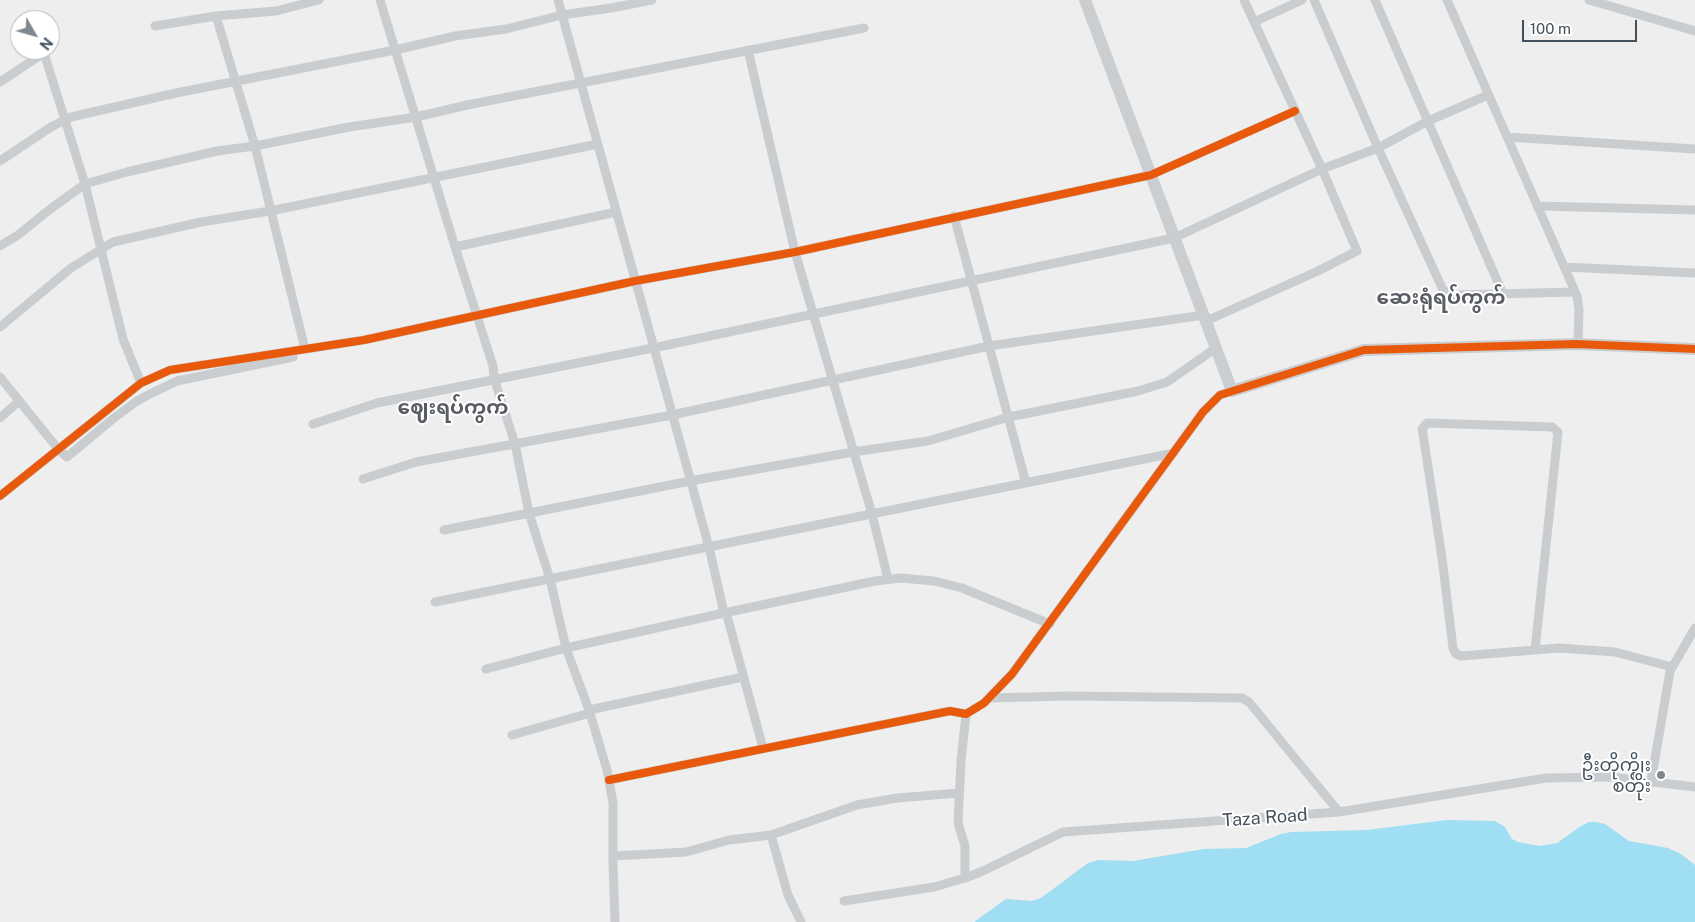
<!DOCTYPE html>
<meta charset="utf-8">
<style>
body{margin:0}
#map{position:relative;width:1695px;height:922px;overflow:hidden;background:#efeeee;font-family:"Public Sans",sans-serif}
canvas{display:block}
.north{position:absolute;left:10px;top:10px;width:50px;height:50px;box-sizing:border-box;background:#fff;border:1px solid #b4b9be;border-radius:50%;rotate:128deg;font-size:14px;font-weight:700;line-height:20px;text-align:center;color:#43505c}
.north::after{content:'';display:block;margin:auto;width:18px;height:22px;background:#7f878f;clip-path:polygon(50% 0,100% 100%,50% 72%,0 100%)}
.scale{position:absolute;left:1522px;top:20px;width:115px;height:22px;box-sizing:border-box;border:2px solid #43505c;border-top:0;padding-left:6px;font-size:15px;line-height:18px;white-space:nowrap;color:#43505c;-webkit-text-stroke:4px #fff;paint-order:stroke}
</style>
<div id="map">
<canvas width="1695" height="922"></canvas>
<div class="north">N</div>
<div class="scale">100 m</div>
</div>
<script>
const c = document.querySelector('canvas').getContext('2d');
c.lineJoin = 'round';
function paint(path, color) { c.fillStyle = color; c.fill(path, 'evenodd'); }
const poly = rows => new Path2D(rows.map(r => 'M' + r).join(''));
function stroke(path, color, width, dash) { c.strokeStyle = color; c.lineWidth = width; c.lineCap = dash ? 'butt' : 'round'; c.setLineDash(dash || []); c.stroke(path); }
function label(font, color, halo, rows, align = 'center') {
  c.font = font + ' "Public Sans","Noto Sans Myanmar",sans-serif'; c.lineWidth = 4; c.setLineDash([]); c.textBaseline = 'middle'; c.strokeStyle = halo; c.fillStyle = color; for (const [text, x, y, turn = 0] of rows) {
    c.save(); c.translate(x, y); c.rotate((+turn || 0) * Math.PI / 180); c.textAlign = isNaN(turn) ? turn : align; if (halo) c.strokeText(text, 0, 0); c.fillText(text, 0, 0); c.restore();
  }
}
paint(poly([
 [1447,820,1495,821,1505,827,1512,839,1518,842,1540,846,1557,843,1581,826,1589,822,1596,822,1605,824,1629,841,1668,848,1681,854,1695,865,1695,922,974,922,1006,899,1032,901,1041,898,1088,863,1099,860,1133,861,1204,849,1246,848,1281,834,1291,832,1366,830]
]), '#a0def3');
stroke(poly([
 [380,0,455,247,493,366,494,378,515,444,529,513,550,579,566,648,589,710,607,770,613,803,613,864,615,922],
 [558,0,709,547,724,613,726,612,763,748],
 [1314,0,1378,148,1443,290,1454,295,1575,292],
 [1375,0,1503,294],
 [1447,0,1577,296,1579,309,1578,344],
 [1589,0,1695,31],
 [216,16,255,146,305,349],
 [1254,22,1302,0],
 [155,26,216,16,276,11,319,0],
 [748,50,795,252,872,514,888,579],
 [0,82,44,53,85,184,123,339,141,383],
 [1507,137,1695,149],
 [0,161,51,127,71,117,176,93,395,50,455,36,506,29,562,15,611,8,652,0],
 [1537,206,1695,210],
 [954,216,1026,483],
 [0,246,18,235,49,210,85,184,127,172,217,151,255,146,349,127,416,117,467,105,864,28],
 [455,247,616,212],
 [1564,267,1695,273],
 [1206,321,1318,271,1357,251,1322,169,1244,0],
 [0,327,71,268,113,242,201,222,270,211,598,144],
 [0,377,59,450,67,457,114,418,137,401,150,394,177,381,293,357,293,351],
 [0,418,19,401],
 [313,424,377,403,653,348,1174,238,1322,169,1378,148,1428,121,1488,95],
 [363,479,416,462,672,415,989,346,1204,315],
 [0,496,141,383,170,370,364,340,635,281,795,252,1151,175,1295,111],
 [444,530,690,481,853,452,928,441,1009,417,1138,391,1167,382,1216,348],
 [435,602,1174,453],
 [1535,650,1558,432,1552,427,1427,423,1422,429,1423,434,1442,558,1453,648,1456,654,1461,656,1559,648,1615,652,1672,667],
 [486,669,566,648,724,613,875,581,901,578,934,581,962,588,1050,624],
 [989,698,1068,696,1242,698,1249,702,1339,812],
 [589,710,743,677],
 [512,735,590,713],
 [609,780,950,711,966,714,984,703,1012,674,1203,412,1220,395,1232,391],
 [1651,782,1670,671,1695,628],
 [771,835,788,895,801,922],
 [613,856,686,852,729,840,771,835,857,805,897,798,959,793],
 [965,878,965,846,958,823,961,761,966,714],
 [844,901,934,887,965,878,983,871,1063,832,1339,812,1546,778,1612,777,1695,787]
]), '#cacdcf', 9);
stroke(poly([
 [1085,0,1232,391,1364,350,1576,344,1695,349]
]), '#caced1', 12);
stroke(poly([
 [0,496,141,383,170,370,364,340,635,281,795,252,1151,175,1295,111],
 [609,780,950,711,966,714,984,703,1012,674,1203,412,1220,395,1364,350,1576,344,1695,349]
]), '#e8590c', 8);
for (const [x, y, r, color] of [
 [1661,775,5,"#7f878f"]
]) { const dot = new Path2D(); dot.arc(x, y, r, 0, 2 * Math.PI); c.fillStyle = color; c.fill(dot); stroke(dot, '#fff', 2); }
label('18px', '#43505c', '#fff', [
 ["ဦးတိုက္စိုး",1651,765],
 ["စတိုး",1651,786]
], 'right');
label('18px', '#43505c', '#fff', [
 ["Taza Road",1265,818,-4]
]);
label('bold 20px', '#595d63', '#fff', [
 ["ဆေးရုံရပ်ကွက်",1441,298],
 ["ဈေးရပ်ကွက်",453,408]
]);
</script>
